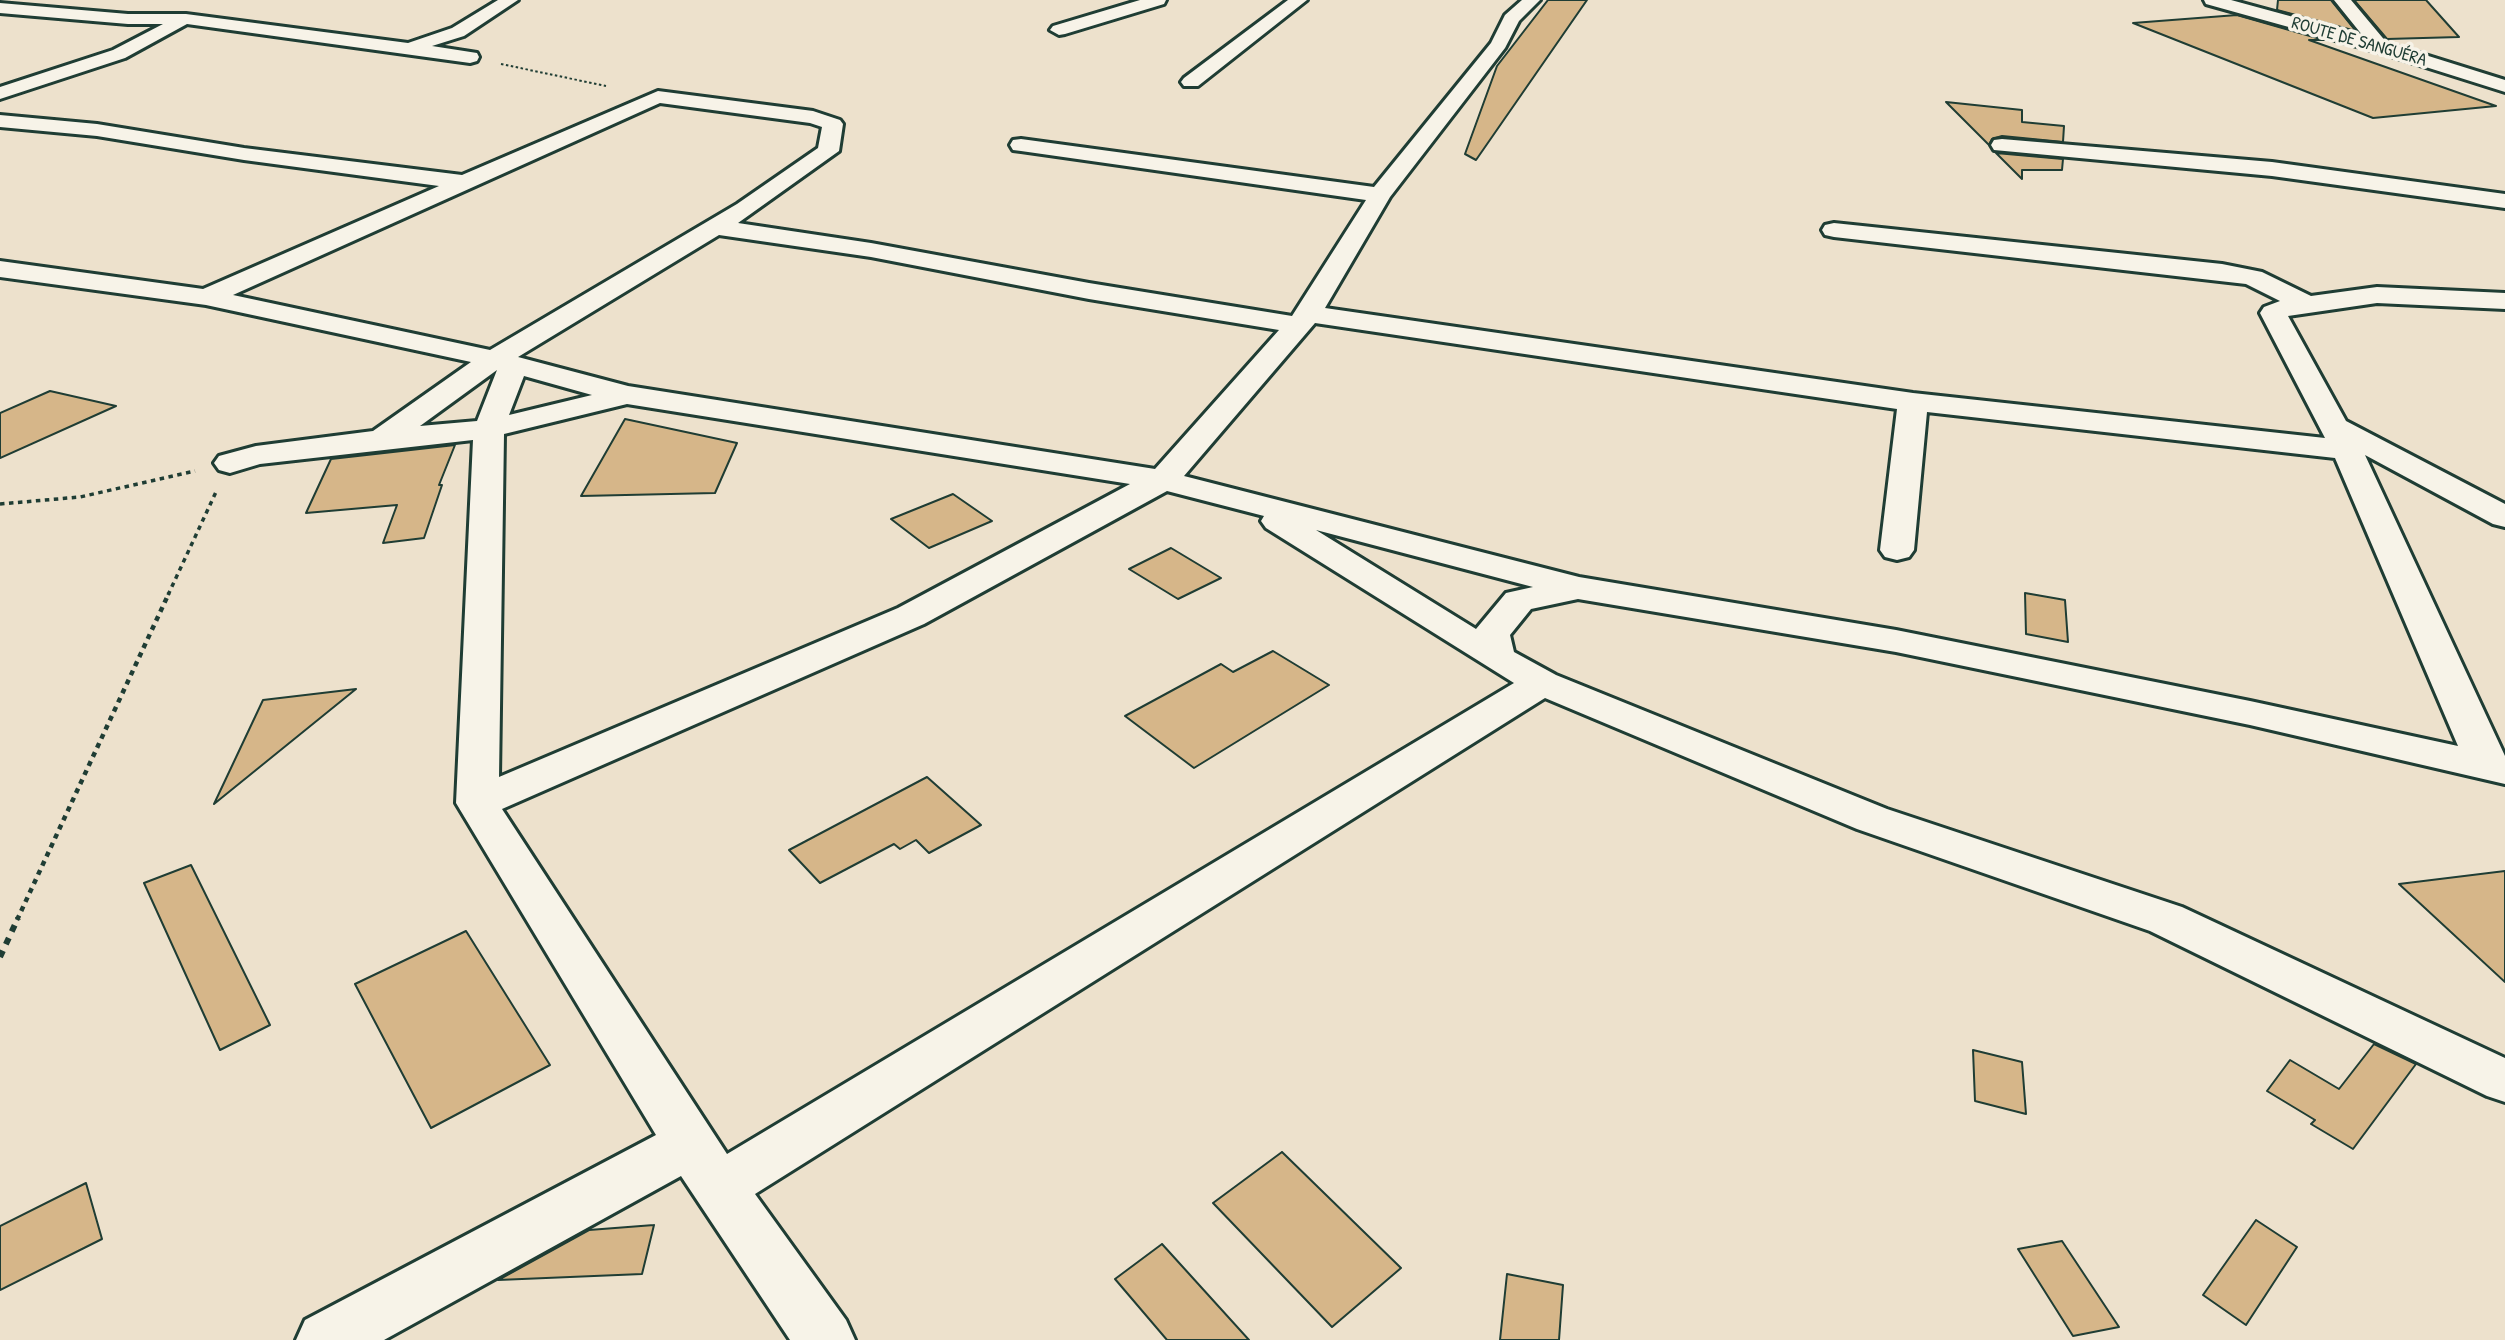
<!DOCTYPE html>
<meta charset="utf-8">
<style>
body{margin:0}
canvas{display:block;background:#ede1cc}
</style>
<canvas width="2505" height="1340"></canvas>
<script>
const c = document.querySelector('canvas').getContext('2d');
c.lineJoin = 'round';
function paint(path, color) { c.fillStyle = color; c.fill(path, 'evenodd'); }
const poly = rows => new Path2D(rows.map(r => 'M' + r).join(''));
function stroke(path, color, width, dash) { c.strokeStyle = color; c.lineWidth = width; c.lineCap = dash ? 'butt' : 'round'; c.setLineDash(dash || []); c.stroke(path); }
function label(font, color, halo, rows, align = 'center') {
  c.font = font + ' "Patrick Hand",sans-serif'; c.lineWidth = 7; c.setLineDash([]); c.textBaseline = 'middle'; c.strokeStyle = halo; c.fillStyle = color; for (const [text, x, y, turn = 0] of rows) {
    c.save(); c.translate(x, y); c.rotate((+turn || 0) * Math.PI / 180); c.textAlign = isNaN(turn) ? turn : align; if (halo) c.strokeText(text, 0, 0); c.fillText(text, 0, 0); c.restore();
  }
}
const building = poly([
 [1548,0,1587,0,1476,160,1465,154,1497,66,1548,0],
 [2278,0,2331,0,2356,31,2277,10,2278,0],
 [2354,0,2426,0,2459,37,2387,39,2354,0],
 [2237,15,2324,40,2309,40,2496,106,2373,118,2133,23,2237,15],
 [1946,102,2022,110,2022,122,2064,126,2063,142,2002,136,1992,139,1989,145,1946,102],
 [1996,153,2063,159,2062,170,2022,170,2022,179,1996,153],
 [50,391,116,406,0,458,0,413,50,391],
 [625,419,737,443,715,493,581,496,625,419],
 [455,445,439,485,442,485,424,538,383,543,397,505,306,513,331,459,455,445],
 [953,494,992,521,929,548,891,519,953,494],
 [1171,548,1221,578,1178,599,1129,569,1171,548],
 [2025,593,2065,600,2068,642,2026,634,2025,593],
 [1273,651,1329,685,1194,768,1125,716,1221,664,1233,672,1273,651],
 [356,689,214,804,263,700,356,689],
 [927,777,981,825,929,853,916,840,900,849,894,844,820,883,789,850,927,777],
 [191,865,270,1025,220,1050,144,883,191,865],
 [2505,871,2505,982,2399,884,2505,871],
 [466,931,550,1065,431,1128,355,984,466,931],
 [2374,1044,2416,1064,2353,1149,2311,1124,2315,1120,2267,1091,2290,1060,2339,1089,2374,1044],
 [1973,1050,2022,1062,2026,1114,1975,1101,1973,1050],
 [1282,1152,1401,1268,1332,1327,1213,1203,1282,1152],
 [86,1183,102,1239,0,1290,0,1226,86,1183],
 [2256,1220,2297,1247,2246,1325,2203,1295,2256,1220],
 [654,1225,642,1274,498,1280,589,1230,654,1225],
 [2062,1241,2119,1327,2073,1336,2018,1249,2062,1241],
 [1162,1244,1249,1340,1167,1340,1115,1279,1162,1244],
 [1507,1274,1563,1285,1559,1340,1500,1340,1507,1274]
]);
paint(building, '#d6b689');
stroke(building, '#1f3d34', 2);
const minor = poly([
 [498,0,518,0,464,36,432,46,477,53,479,57,477,61,470,63,187,24,125,58,0,99,0,87,113,50,163,24,128,24,0,13,0,3,128,14,186,14,408,43,452,28,498,0],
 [1140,0,1166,0,1164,4,1065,34,1059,35,1050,30,1053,26,1140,0],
 [1288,0,1307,0,1198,86,1184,86,1181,82,1184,78,1288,0],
 [1522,0,1540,0,1519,21,1505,48,1390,197,1325,308,1913,393,2325,438,2260,313,2264,307,2280,301,2246,284,1834,237,1825,235,1822,230,1825,225,1834,223,2222,264,2262,272,2311,296,2377,287,2505,293,2505,309,2377,303,2288,316,2346,421,2505,504,2505,527,2493,524,2365,455,2505,756,2505,784,2250,725,1896,652,1578,599,1531,609,1510,635,1514,652,1556,675,1887,809,2182,907,2505,1058,2505,1102,2487,1096,2150,931,1857,829,1545,698,755,1194,846,1320,855,1340,790,1340,681,1176,384,1340,296,1340,305,1320,656,1135,456,803,473,440,260,464,230,473,219,470,214,463,219,456,256,446,373,431,471,362,206,305,0,277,0,261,203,289,439,186,244,160,97,136,0,127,0,115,97,124,244,148,462,175,658,91,813,111,840,120,843,124,839,151,738,223,871,243,1089,283,1292,316,1366,200,1021,151,1013,150,1010,145,1013,140,1021,139,1374,187,1491,43,1505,15,1522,0],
 [660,103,810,123,822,127,818,148,737,204,490,350,233,295,660,103],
 [719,235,871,257,1089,299,1279,330,1155,469,628,386,518,357,719,235],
 [1315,323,1897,409,1880,550,1885,557,1897,560,1909,557,1914,550,1927,412,2335,458,2458,746,2250,701,1896,630,1579,577,1184,476,1315,323],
 [497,370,477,421,420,426,497,370],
 [524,376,592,395,509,415,524,376],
 [627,404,1130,484,898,608,499,777,504,434,627,404],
 [1167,491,1264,516,1261,521,1266,528,1514,683,727,1154,502,809,924,624,1167,491],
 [1316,530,1533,587,1506,593,1476,629,1316,530],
 [2204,0,2231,0,2363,36,2334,0,2351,0,2387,43,2505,80,2505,92,2375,51,2206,4,2204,0],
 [2002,139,2272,162,2505,194,2505,208,2272,176,1994,150,1991,145,1994,140,2002,139]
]);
stroke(minor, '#1f3d34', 6);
stroke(poly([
 [501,64,606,86]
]), '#1f3d34', 2, [2.5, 2.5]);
stroke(poly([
 [0,504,80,497,195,471],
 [168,595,216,492]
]), '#1f3d34', 3.5, [4.5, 4.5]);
stroke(poly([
 [17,920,169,593]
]), '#1f3d34', 4.5, [5, 5]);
stroke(poly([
 [0,957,18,918]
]), '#1f3d34', 6, [7, 7]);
paint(minor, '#f7f3e8');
label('18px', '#1f3d34', '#f7f3e8', [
 ["ROUTE DE SANGUÉRA",2359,42,16]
]);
</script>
